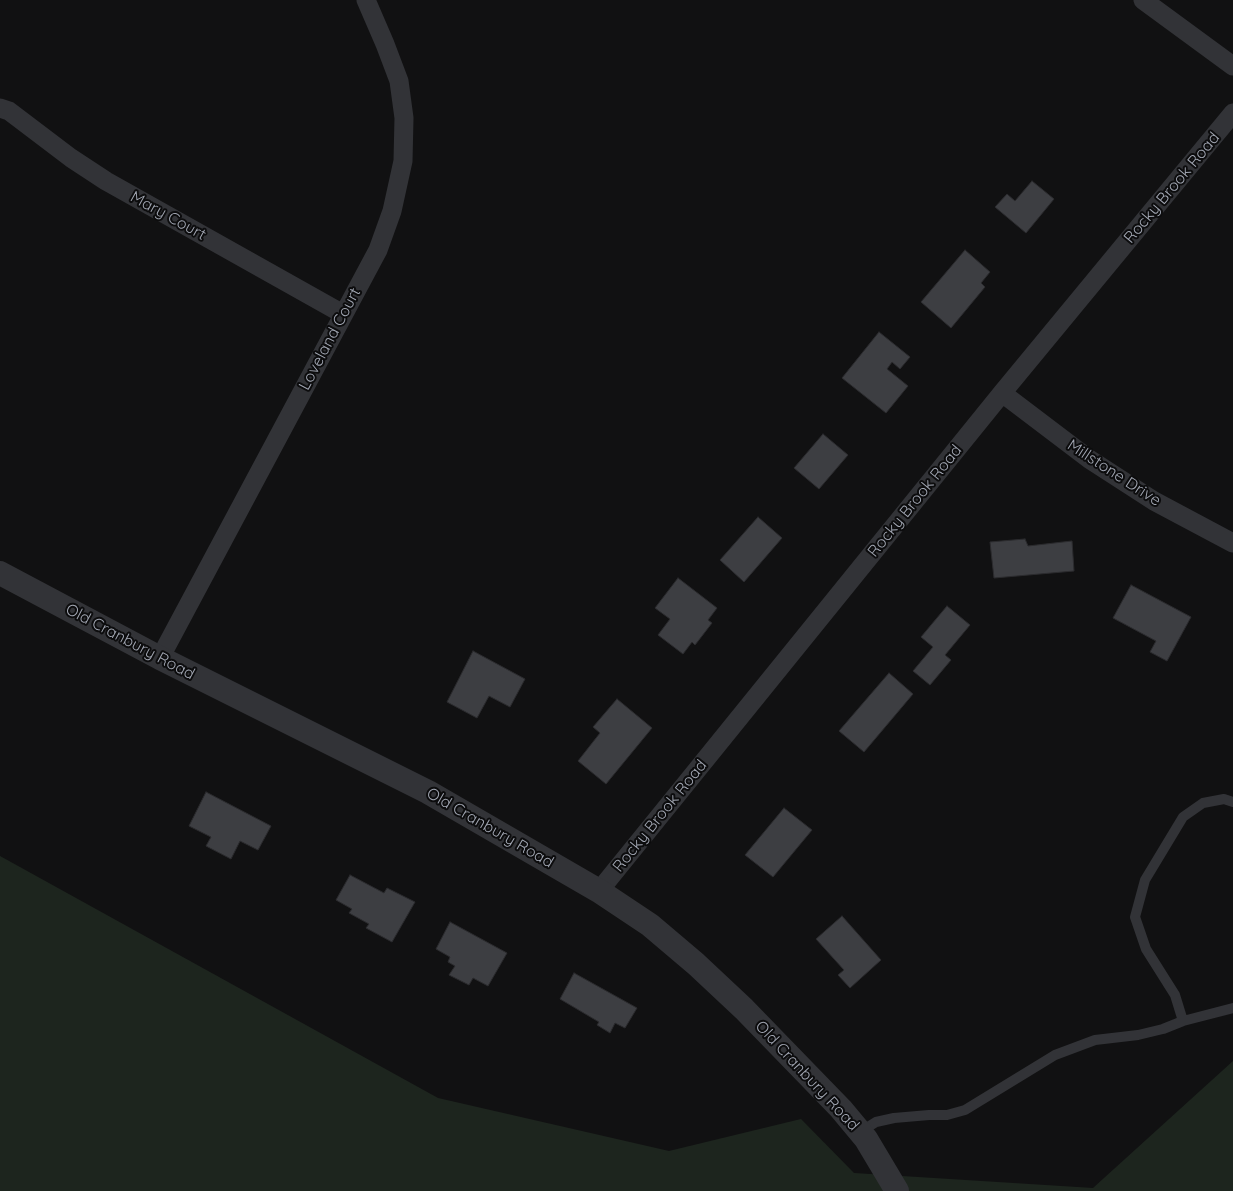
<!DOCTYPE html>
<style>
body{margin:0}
canvas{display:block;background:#111112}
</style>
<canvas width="1233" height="1191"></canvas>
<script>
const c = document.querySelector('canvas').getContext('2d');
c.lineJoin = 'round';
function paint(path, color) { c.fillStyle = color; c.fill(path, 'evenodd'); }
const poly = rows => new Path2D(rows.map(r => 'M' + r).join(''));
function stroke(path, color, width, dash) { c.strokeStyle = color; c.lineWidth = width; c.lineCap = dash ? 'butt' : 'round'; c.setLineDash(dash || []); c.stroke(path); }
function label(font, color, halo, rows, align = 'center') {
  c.font = font + ' Quicksand,sans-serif'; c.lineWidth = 4; c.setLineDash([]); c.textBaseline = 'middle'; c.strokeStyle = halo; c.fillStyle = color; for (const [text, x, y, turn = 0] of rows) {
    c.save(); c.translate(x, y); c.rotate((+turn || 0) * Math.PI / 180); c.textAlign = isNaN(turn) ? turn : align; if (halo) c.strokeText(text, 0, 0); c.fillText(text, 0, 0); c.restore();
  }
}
paint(poly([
 [0,856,438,1098,669,1151,801,1119,854,1173,1093,1188,1233,1061,1233,1191,0,1191]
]), '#1d251e');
const building = poly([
 [1032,181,1054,199,1026,233,995,207,1007,194,1015,201,1032,181],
 [965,250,990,272,981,283,985,287,951,328,921,302,965,250],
 [879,332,910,357,900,369,892,362,887,369,908,386,886,413,842,378,879,332],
 [823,434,848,455,819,489,794,468,823,434],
 [758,517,782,538,744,582,720,560,758,517],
 [1025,539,1028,546,1072,541,1074,571,994,578,990,542,1025,539],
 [678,578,717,608,708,620,712,623,695,645,692,642,683,654,658,635,670,619,655,608,678,578],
 [1131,585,1191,617,1167,661,1150,652,1156,641,1113,618,1131,585],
 [947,606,970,625,945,655,951,660,930,685,913,671,933,647,921,637,947,606],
 [473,651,525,679,510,707,489,696,477,718,447,702,473,651],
 [889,673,913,694,864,752,839,731,889,673],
 [617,699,652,728,606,784,578,761,600,733,593,727,617,699],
 [206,792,271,826,258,850,240,841,231,859,206,846,211,837,189,826,206,792],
 [784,808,812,830,773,877,745,855,784,808],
 [350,875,384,893,387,888,415,902,392,942,366,928,369,924,349,913,352,909,336,900,350,875],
 [842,916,881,960,850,988,838,975,844,970,816,939,842,916],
 [450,922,507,953,488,986,473,978,469,985,449,975,455,966,448,962,450,957,436,949,450,922],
 [574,973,637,1008,625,1028,615,1023,610,1033,597,1025,599,1022,560,999,574,973]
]);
paint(building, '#3d3e42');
stroke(building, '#2b2b2e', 1);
stroke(poly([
 [1183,1021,1175,995,1146,949,1135,917,1145,880,1183,817,1203,803,1224,799,1233,802],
 [860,1132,876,1122,894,1118,929,1115,947,1115,965,1110,1055,1055,1095,1040,1138,1035,1163,1029,1183,1021,1233,1008]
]), '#323337', 10);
stroke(poly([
 [1143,0,1233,66],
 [0,108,9,111,71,158,106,181,343,314],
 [1002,393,1089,459,1154,501,1233,543],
 [160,658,378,250,392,211,403,161,404,118,399,81,385,44,366,0],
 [599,891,1002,393,1233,113]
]), '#323337', 19);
stroke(poly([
 [0,573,160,658,428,792,599,891,650,925,696,964,744,1009,841,1109,866,1139,897,1191]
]), '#323337', 24);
label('16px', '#a2a7b3', '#0c0c0d', [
 ["Rocky Brook Road",1172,188,-50],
 ["Mary Court",168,216,29],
 ["Loveland Court",330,339,-62],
 ["Millstone Drive",1114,473,33],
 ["Rocky Brook Road",915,501,-51],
 ["Old Cranbury Road",130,642,28],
 ["Rocky Brook Road",660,816,-51],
 ["Old Cranbury Road",490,828,30],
 ["Old Cranbury Road",807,1076,47]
]);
</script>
